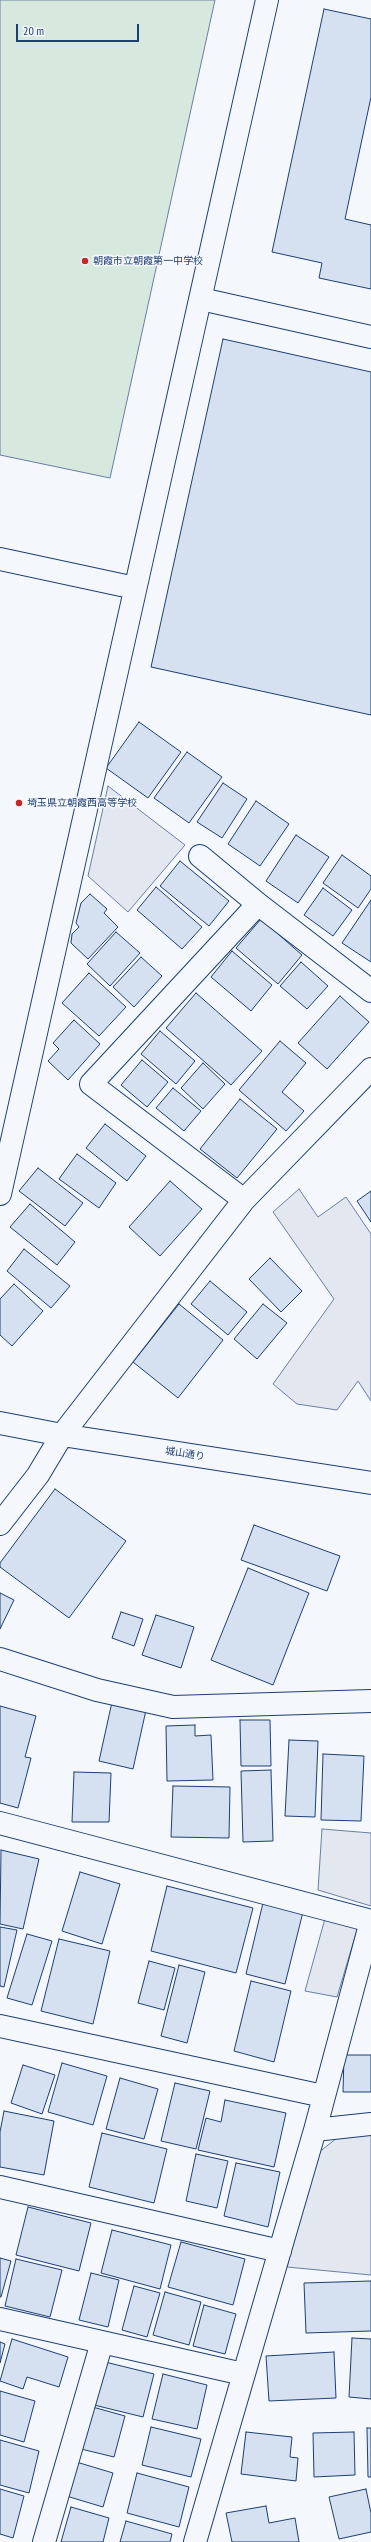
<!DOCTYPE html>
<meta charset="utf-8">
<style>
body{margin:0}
#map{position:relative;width:371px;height:2542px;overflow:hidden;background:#f4f7fb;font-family:"PT Sans Narrow",sans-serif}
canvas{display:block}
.scale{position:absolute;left:16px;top:24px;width:123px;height:18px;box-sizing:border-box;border:2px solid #1d3f73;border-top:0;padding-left:5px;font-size:12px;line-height:14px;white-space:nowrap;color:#1d3f73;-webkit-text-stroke:3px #f4f7fb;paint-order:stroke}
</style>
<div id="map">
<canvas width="371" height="2542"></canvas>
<div class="scale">20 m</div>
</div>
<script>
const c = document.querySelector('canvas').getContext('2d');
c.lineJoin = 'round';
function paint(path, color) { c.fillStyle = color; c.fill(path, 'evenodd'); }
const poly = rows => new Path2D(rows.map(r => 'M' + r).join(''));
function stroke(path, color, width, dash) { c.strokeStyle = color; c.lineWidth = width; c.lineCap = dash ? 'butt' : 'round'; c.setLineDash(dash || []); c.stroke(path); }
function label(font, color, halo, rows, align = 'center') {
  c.font = font + ' "PT Sans Narrow","Noto Sans JP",sans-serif'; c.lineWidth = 3; c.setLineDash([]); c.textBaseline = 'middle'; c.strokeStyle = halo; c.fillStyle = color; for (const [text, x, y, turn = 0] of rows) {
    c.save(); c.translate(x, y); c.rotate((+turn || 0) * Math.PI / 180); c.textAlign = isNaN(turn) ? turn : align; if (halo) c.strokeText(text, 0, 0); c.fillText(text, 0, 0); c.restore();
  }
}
const green = poly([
 [0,0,215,0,110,478,0,455,0,0]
]);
paint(green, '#d7e8df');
stroke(green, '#687fa3', 1);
const parking = poly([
 [108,786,185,845,128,912,88,876,108,786],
 [299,1189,318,1217,346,1197,371,1234,371,1401,358,1381,337,1410,297,1404,273,1384,334,1299,273,1212,299,1189],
 [322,1829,371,1833,371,1906,318,1890,322,1829],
 [326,1915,352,1923,357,1930,337,1997,305,1991,326,1915],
 [371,2132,371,2275,287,2267,318,2153,342,2134,371,2132]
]);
paint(parking, '#e3e8f0');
stroke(parking, '#687fa3', 1);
const building = poly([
 [324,9,371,19,371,97,345,219,371,225,371,289,319,278,322,263,272,252,324,9],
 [223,339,371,372,371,715,151,667,223,339],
 [139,722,181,752,148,798,106,768,139,722],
 [187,752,222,777,189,823,154,798,187,752],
 [223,783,247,799,222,838,197,822,223,783],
 [256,801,289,824,260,866,228,844,256,801],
 [296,835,329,857,298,903,266,881,296,835],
 [342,855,371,876,371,889,358,908,323,883,342,855],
 [180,861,229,901,209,926,160,886,180,861],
 [156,887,202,927,182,949,137,910,156,887],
 [323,888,352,910,333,936,304,915,323,888],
 [90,894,107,909,104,913,118,927,88,959,71,943,72,934,79,927,76,923,81,903,90,894],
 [371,900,371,962,342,943,371,900],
 [261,919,302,955,278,984,236,948,261,919],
 [116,932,140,953,110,986,87,964,116,932],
 [232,951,272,985,251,1011,211,977,232,951],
 [141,957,162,976,134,1007,113,987,141,957],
 [301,962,328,986,307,1009,280,986,301,962],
 [89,973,126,1007,99,1036,62,1003,89,973],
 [196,993,262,1051,231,1085,166,1028,196,993],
 [340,996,369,1022,327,1069,298,1043,340,996],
 [74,1020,100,1044,68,1080,48,1061,59,1049,53,1043,74,1020],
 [160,1031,195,1061,176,1084,141,1054,160,1031],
 [280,1041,306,1063,282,1092,304,1111,286,1131,239,1090,280,1041],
 [142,1060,168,1082,147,1107,121,1085,142,1060],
 [203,1063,225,1084,203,1109,181,1088,203,1063],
 [173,1088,201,1111,184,1131,156,1108,173,1088],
 [240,1099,277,1129,237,1178,200,1149,240,1099],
 [105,1124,146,1156,127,1181,86,1148,105,1124],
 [77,1154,116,1183,99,1208,59,1179,77,1154],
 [38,1168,83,1203,65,1226,19,1191,38,1168],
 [170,1181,202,1209,160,1256,129,1227,170,1181],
 [371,1191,371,1222,357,1201,371,1191],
 [30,1204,75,1242,57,1265,10,1227,30,1204],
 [24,1249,70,1286,51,1308,7,1271,24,1249],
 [270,1258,302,1291,281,1312,249,1279,270,1258],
 [210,1281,247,1312,228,1335,191,1304,210,1281],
 [14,1284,43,1311,12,1346,0,1335,0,1299,14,1284],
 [179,1304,223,1340,178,1398,133,1362,179,1304],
 [263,1304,287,1323,257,1359,234,1339,263,1304],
 [55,1489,126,1541,69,1618,0,1567,0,1563,55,1489],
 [254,1525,340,1556,327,1591,241,1560,254,1525],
 [248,1568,309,1593,273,1685,211,1660,248,1568],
 [0,1593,14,1600,0,1629,0,1593],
 [121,1612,143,1619,134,1646,112,1638,121,1612],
 [156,1615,194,1627,181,1668,142,1655,156,1615],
 [112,1702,146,1710,133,1769,99,1761,112,1702],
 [0,1706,36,1716,25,1757,31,1758,18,1808,0,1803,0,1706],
 [240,1720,270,1720,271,1766,241,1766,240,1720],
 [195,1725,195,1736,211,1735,213,1780,167,1781,166,1726,195,1725],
 [289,1740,318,1741,315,1817,285,1816,289,1740],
 [323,1754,364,1756,361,1821,321,1820,323,1754],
 [271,1770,273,1841,243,1842,241,1771,271,1770],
 [74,1772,111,1773,109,1822,72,1822,74,1772],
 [173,1786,230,1787,229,1838,171,1837,173,1786],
 [1,1850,39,1859,23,1929,0,1924,1,1850],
 [80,1872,120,1884,102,1944,62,1931,80,1872],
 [167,1886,253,1908,236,1973,151,1951,167,1886],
 [263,1903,303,1912,285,1984,246,1974,263,1903],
 [0,1927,17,1930,4,1987,0,1986,0,1927],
 [27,1934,52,1941,32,2005,7,1998,27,1934],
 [59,1939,110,1951,93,2024,41,2011,59,1939],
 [149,1961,175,1968,164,2010,138,2003,149,1961],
 [179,1965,205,1972,187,2043,161,2036,179,1965],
 [251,1981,291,1991,274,2062,234,2051,251,1981],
 [344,2055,371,2055,371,2092,343,2092,344,2055],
 [62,2063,107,2076,93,2125,48,2112,62,2063],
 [23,2065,55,2075,42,2114,11,2103,23,2065],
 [120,2078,158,2089,144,2139,106,2129,120,2078],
 [175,2083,210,2091,196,2149,161,2141,175,2083],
 [225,2100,286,2113,274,2167,198,2150,206,2118,221,2122,225,2100],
 [4,2111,54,2121,44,2175,0,2167,0,2132,4,2111],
 [102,2133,167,2149,154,2203,89,2187,102,2133],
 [196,2154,228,2161,217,2208,186,2201,196,2154],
 [236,2163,280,2172,268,2227,224,2216,236,2163],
 [28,2207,91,2223,79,2271,16,2255,28,2207],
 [112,2230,171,2245,160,2289,101,2273,112,2230],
 [181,2242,245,2259,233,2305,168,2287,181,2242],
 [0,2258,11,2261,1,2297,0,2297,0,2258],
 [16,2259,62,2270,50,2317,5,2306,16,2259],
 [91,2273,119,2280,108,2327,79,2320,91,2273],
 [371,2281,371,2331,306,2333,304,2283,371,2281],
 [134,2286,160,2293,147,2337,122,2330,134,2286],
 [165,2292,201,2302,189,2345,153,2335,165,2292],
 [204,2305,236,2314,225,2354,193,2346,204,2305],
 [352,2338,371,2339,371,2399,349,2397,352,2338],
 [12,2339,68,2357,59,2387,27,2377,23,2389,0,2381,12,2339],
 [0,2342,5,2344,0,2363,0,2342],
 [334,2352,336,2398,269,2401,266,2356,334,2352],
 [101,2361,154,2374,143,2417,90,2404,101,2361],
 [163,2374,207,2385,197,2429,152,2419,163,2374],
 [0,2391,35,2401,24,2442,0,2435,0,2391],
 [89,2406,125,2416,114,2457,77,2448,89,2406],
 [151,2427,201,2439,191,2477,142,2465,151,2427],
 [367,2428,371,2428,371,2477,368,2477,367,2428],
 [246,2432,292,2437,290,2457,298,2458,296,2481,241,2474,246,2432],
 [354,2432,355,2475,314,2477,313,2433,354,2432],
 [0,2440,39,2451,29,2493,0,2485,0,2440],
 [73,2461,113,2473,103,2507,63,2495,73,2461],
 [137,2473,189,2487,179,2527,127,2513,137,2473],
 [0,2489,24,2496,13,2538,0,2534,0,2489],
 [366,2489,371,2513,371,2532,339,2539,329,2497,366,2489],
 [266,2506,269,2523,295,2518,299,2542,232,2542,226,2513,266,2506],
 [71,2507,109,2518,103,2542,61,2542,71,2507],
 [126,2521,172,2534,170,2542,120,2542,126,2521]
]);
paint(building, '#d5e0f0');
stroke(building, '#1d3f73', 1);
const minor = poly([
 [201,299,371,337],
 [0,559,135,588],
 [200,856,258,904,371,991],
 [0,1194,267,0],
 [244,1200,91,1084,258,904],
 [0,1423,62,1435,371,1483],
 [0,1524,38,1475,62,1435,244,1200,371,1069],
 [0,1659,97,1690,173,1707,371,1701],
 [0,1823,371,1921,315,2130,195,2542],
 [0,2026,323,2096],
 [315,2130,371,2124],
 [0,2187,280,2251],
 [0,2319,243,2374],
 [44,2542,102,2342]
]);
stroke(minor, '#1d3f73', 24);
stroke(minor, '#f4f7fb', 22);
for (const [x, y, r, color] of [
 [85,261,4,"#c62828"],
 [19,803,4,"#c62828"]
]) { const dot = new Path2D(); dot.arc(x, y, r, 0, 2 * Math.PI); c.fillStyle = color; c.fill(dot); stroke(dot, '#f4f7fb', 1.5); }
label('10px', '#1d3f73', '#f4f7fb', [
 ["朝霞市立朝霞第一中学校",93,261],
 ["埼玉県立朝霞西高等学校",27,803]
], 'left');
label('10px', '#1d3f73', '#f4f7fb', [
 ["城山通り",185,1454,9]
]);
</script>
